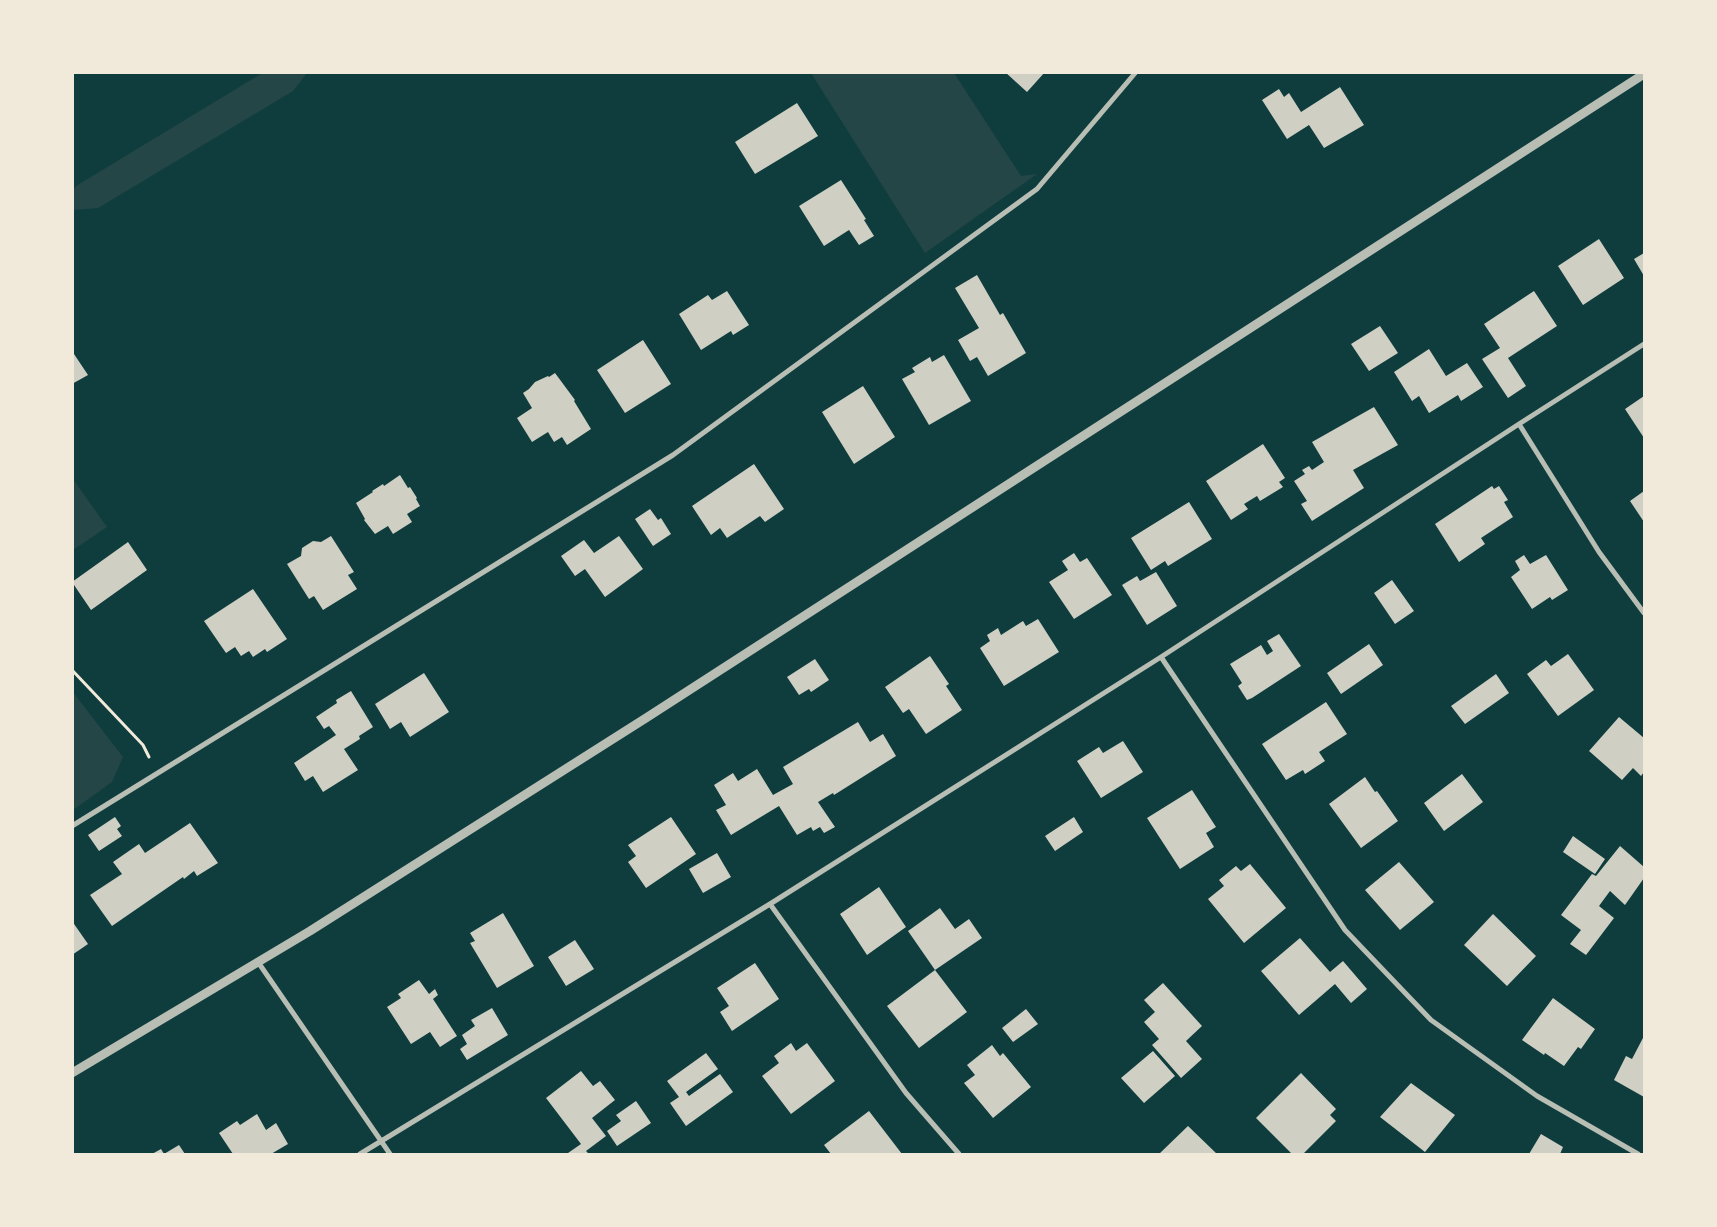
<!DOCTYPE html>
<style>
body{margin:0}
#map{position:relative;width:1717px;height:1227px;overflow:hidden;background:#0f3d3e;font-family:Helvetica,sans-serif}
canvas{display:block}
.frame{position:absolute;inset:0;border:74px solid #f1e9da;pointer-events:none}
</style>
<div id="map">
<canvas width="1717" height="1227"></canvas>
<div class="frame"></div>
</div>
<script>
const c = document.querySelector('canvas').getContext('2d');
c.lineJoin = 'round';
function paint(path, color) { c.fillStyle = color; c.fill(path, 'evenodd'); }
const poly = rows => new Path2D(rows.map(r => 'M' + r).join(''));
function stroke(path, color, width, dash) { c.strokeStyle = color; c.lineWidth = width; c.lineCap = dash ? 'butt' : 'round'; c.setLineDash(dash || []); c.stroke(path); }
paint(poly([
 [264,72,307,73,293,91,98,208,73,210,73,190,76,186],
 [811,73,954,73,1021,176,1037,174,925,253],
 [73,479,107,527,73,550,72,550],
 [72,691,123,757,112,782,73,810]
]), '#244646');
paint(poly([
 [1005,72,1045,72,1027,92],
 [1340,87,1364,125,1324,148,1309,125,1287,139,1262,100,1279,89,1284,97,1289,93,1301,112],
 [797,103,818,136,755,174,735,142],
 [841,180,866,219,864,220,874,236,859,245,849,230,824,246,799,206],
 [1599,239,1624,278,1583,305,1558,266],
 [1644,253,1644,276,1634,259],
 [977,275,1000,315,1003,313,1026,353,988,376,977,357,970,361,958,340,979,328,955,288],
 [727,291,749,325,733,335,731,331,701,350,679,314,708,295,712,300],
 [1534,291,1557,326,1508,358,1526,386,1508,398,1482,359,1500,348,1484,324],
 [1380,326,1398,353,1369,371,1351,344],
 [643,340,671,384,625,413,597,370],
 [1429,349,1446,376,1467,363,1483,387,1461,401,1458,395,1429,413,1419,396,1412,401,1394,372],
 [72,351,88,375,72,384],
 [944,355,971,401,929,425,902,379,915,372,912,368,930,357,932,362],
 [555,373,575,400,574,401,591,429,567,445,562,437,554,442,548,432,532,442,517,418,532,408,523,393,529,389,535,382,548,376,549,377],
 [863,386,895,437,854,464,822,412],
 [1644,396,1644,438,1625,409],
 [1374,407,1398,445,1353,470,1364,488,1312,521,1301,504,1307,501,1294,481,1305,474,1302,470,1309,466,1312,470,1324,462,1312,442],
 [1263,444,1285,478,1279,482,1283,487,1260,501,1257,496,1244,504,1248,509,1231,520,1206,481],
 [754,464,784,509,765,522,760,516,727,538,720,528,711,535,692,506],
 [400,475,408,488,410,487,417,498,416,499,420,506,407,514,412,522,393,534,388,526,375,534,364,520,365,519,356,503,373,492,372,491,383,484,384,486],
 [1492,486,1494,489,1499,486,1508,500,1504,502,1513,517,1481,538,1485,544,1459,562,1435,524],
 [1644,491,1644,522,1630,501],
 [1189,502,1212,539,1168,566,1165,561,1151,570,1131,538],
 [650,509,658,520,661,518,671,534,653,546,635,519],
 [331,536,354,572,348,575,357,589,323,610,314,596,309,599,287,564,301,556,302,548,313,541,321,542],
 [619,536,643,569,605,597,585,569,575,576,561,556,584,540,594,553],
 [128,542,147,570,91,610,72,582],
 [1074,553,1080,562,1087,558,1112,595,1074,619,1049,582,1068,570,1062,561],
 [1524,555,1530,564,1546,555,1568,590,1552,600,1550,597,1532,609,1511,577,1520,570,1515,561],
 [1156,572,1177,606,1147,625,1122,585,1137,576,1140,581],
 [1392,580,1414,611,1395,624,1374,593],
 [253,589,287,639,267,652,265,649,253,657,249,651,241,656,235,647,226,653,204,621],
 [1038,619,1059,652,1004,686,980,648,990,641,987,635,998,628,1001,635,1023,621,1026,626],
 [1279,634,1301,666,1252,698,1247,700,1238,686,1242,683,1230,664,1261,645,1267,655,1273,651,1267,641],
 [1369,644,1383,665,1341,694,1327,673],
 [1568,654,1594,690,1558,716,1527,674,1546,660,1551,666],
 [930,656,949,684,946,686,962,710,926,734,909,709,903,713,885,687],
 [815,659,829,680,811,692,809,689,799,695,787,677],
 [424,673,449,712,410,737,401,722,390,729,375,704],
 [1496,674,1509,693,1465,724,1451,706],
 [351,691,373,727,359,736,360,739,344,749,358,770,323,792,313,776,305,781,294,763,336,735,329,726,324,729,316,717,337,703,336,700],
 [1326,702,1347,734,1319,752,1325,761,1305,774,1303,770,1286,780,1262,744],
 [1619,717,1644,738,1644,755,1643,757,1644,758,1644,772,1641,776,1633,768,1622,780,1589,751],
 [858,722,870,742,883,734,896,756,834,795,833,793,818,802,835,827,824,833,820,827,813,831,811,827,797,835,779,806,731,835,716,810,726,805,714,785,733,773,738,781,757,769,773,795,793,784,783,767],
 [1123,741,1143,772,1101,798,1077,761,1099,747,1103,753],
 [1462,774,1483,802,1444,831,1424,803],
 [1365,777,1375,792,1377,791,1398,821,1361,848,1329,804],
 [1192,790,1216,827,1206,833,1214,847,1180,869,1147,818],
 [115,817,121,826,117,829,122,836,99,851,88,835],
 [671,817,696,854,646,888,628,862,636,856,628,845],
 [1074,817,1083,832,1055,851,1045,836],
 [190,823,218,863,197,876,194,871,184,879,183,877,112,926,90,895,122,874,113,862,139,844,145,853],
 [1573,836,1605,859,1595,874,1563,852],
 [1620,846,1644,867,1644,878,1625,905,1610,891,1599,906,1614,918,1586,955,1570,944,1581,930,1561,915,1592,874,1596,876],
 [717,853,731,877,703,893,689,869],
 [1399,862,1434,902,1400,930,1365,890],
 [1250,864,1286,908,1244,943,1208,899,1224,886,1219,880,1236,866,1241,871],
 [879,887,906,927,867,955,840,914],
 [940,908,955,929,969,919,982,938,935,970,967,1012,919,1048,887,1006,935,970,908,931],
 [503,913,534,966,497,988,470,943,475,941,470,933],
 [1493,914,1536,956,1507,986,1464,945],
 [72,921,88,944,72,955],
 [1300,938,1330,972,1343,961,1367,989,1351,1003,1335,984,1299,1015,1261,971],
 [575,940,594,969,566,986,548,957],
 [755,963,779,999,732,1031,720,1012,729,1006,717,988],
 [419,980,429,994,435,989,438,995,433,999,457,1036,440,1047,430,1032,411,1044,387,1007,401,998,398,994],
 [1163,983,1202,1026,1186,1041,1202,1059,1181,1078,1152,1045,1159,1039,1144,1022,1155,1012,1144,1000],
 [1553,998,1595,1029,1581,1049,1578,1047,1564,1066,1545,1053,1544,1055,1522,1040],
 [492,1008,508,1035,467,1060,460,1049,467,1044,462,1035,475,1026,471,1020],
 [1026,1009,1038,1024,1013,1042,1002,1028],
 [1644,1036,1644,1097,1614,1080,1626,1056,1632,1059],
 [791,1043,796,1051,807,1043,835,1081,791,1114,762,1076,779,1063,774,1056],
 [992,1045,1000,1056,1003,1053,1031,1087,993,1118,964,1083,975,1075,967,1065],
 [1153,1051,1175,1076,1144,1103,1121,1078],
 [706,1053,718,1069,686,1092,689,1096,720,1074,733,1092,686,1126,670,1103,679,1097,667,1081],
 [581,1071,593,1086,600,1081,615,1100,592,1118,606,1136,586,1151,589,1154,569,1154,568,1153,581,1144,546,1098],
 [1301,1073,1336,1109,1330,1115,1336,1121,1303,1154,1292,1154,1256,1118],
 [1411,1083,1455,1115,1425,1152,1380,1117],
 [636,1101,651,1123,617,1146,607,1131,621,1121,616,1115],
 [869,1111,902,1154,831,1154,824,1145],
 [257,1114,266,1130,276,1123,288,1144,271,1154,233,1154,219,1133,237,1121,240,1125],
 [1188,1126,1217,1154,1159,1154],
 [1541,1134,1563,1147,1560,1154,1529,1154],
 [179,1145,185,1154,152,1154,161,1149,164,1154]
]), '#cfcfc3');
stroke(poly([
 [72,670,143,745,149,757]
]), '#f1e9da', 3);
stroke(poly([
 [1519,424,1599,552,1644,613],
 [1161,657,1345,930,1431,1020,1537,1096,1638,1154],
 [72,826,673,455,1037,189,1136,72],
 [770,904,906,1093,959,1154],
 [258,962,390,1154],
 [360,1154,770,904,1161,657,1519,424,1644,344]
]), '#b8beb3', 5);
stroke(poly([
 [72,1073,310,931,646,718,1644,74]
]), '#b8beb3', 9);
</script>
